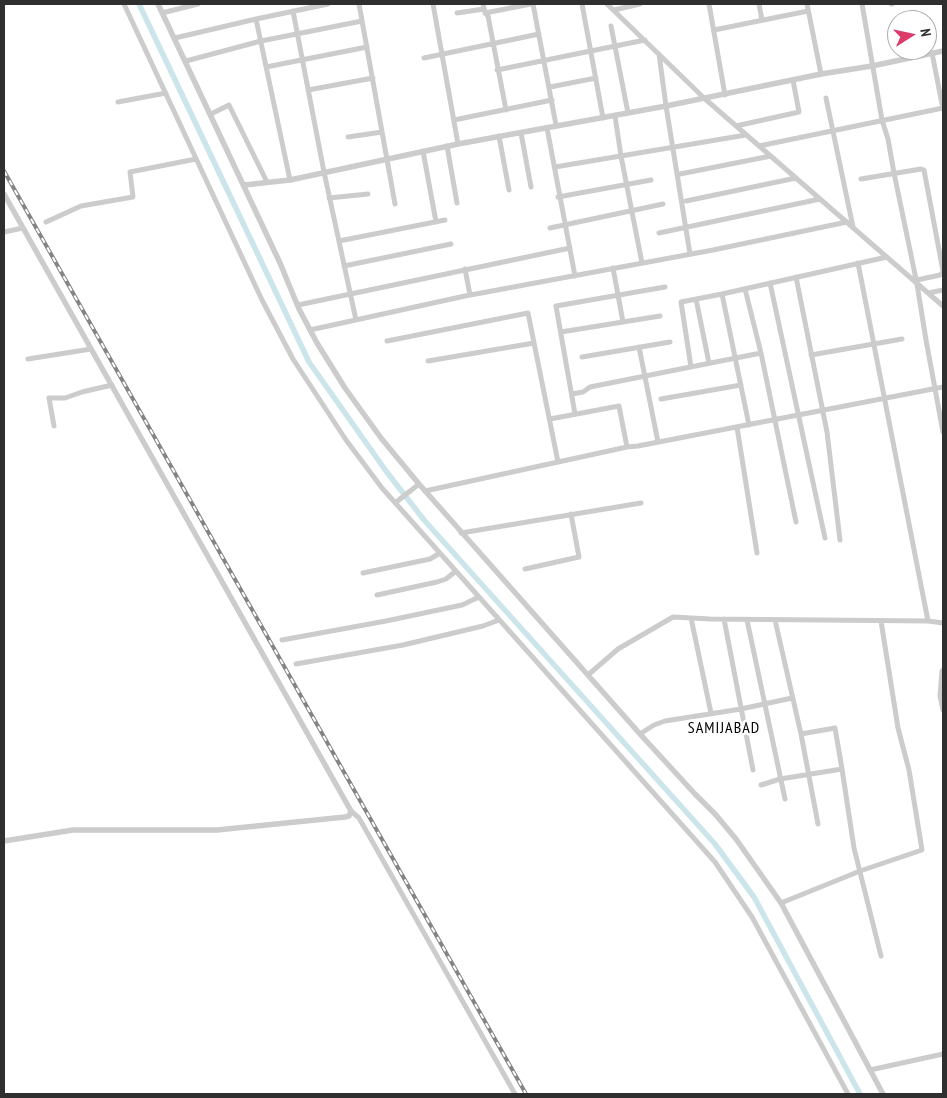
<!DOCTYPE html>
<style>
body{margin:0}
#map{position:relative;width:947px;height:1098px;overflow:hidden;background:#fff;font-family:"PT Sans Narrow",sans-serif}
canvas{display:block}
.frame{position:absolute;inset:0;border:5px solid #2f2f2f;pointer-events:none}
.north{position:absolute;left:887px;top:10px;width:50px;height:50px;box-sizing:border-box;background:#fff;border:1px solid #acacac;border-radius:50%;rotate:80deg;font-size:14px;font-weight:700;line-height:20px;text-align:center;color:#2f2f2f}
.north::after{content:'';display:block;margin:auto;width:18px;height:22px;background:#dd3a69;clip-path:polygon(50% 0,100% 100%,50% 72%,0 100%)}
</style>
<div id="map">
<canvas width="947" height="1098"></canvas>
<div class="frame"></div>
<div class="north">N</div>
</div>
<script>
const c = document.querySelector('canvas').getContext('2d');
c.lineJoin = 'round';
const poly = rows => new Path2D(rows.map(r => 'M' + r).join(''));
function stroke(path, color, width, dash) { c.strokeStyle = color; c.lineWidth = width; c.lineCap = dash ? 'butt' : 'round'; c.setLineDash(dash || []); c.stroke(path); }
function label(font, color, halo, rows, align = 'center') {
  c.font = font + ' "PT Sans Narrow",sans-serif'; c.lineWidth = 5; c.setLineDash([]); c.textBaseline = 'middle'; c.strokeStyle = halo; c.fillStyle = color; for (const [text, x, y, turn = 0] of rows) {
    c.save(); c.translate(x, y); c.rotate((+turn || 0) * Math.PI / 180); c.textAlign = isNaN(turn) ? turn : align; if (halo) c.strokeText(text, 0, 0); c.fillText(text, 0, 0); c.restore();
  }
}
stroke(poly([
 [139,4,309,362,386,471,424,520,715,844,754,897,860,1094]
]), '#cbe5eb', 5.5);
stroke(poly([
 [124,4,262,300,293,359,346,440,382,488,715,862,752,917,848,1094],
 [359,4,395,204],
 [433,4,458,144],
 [483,4,485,13,488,16,506,110],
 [533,4,556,125],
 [582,4,603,118],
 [607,4,704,98,943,306],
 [709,4,725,95],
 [759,4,762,20],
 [807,4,821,74],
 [862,4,882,120,888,139,894,173,917,284,926,340,943,432],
 [891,4,892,4],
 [614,10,640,4],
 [293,11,324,172,356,320],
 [162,13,198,4],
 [457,13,484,9],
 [485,13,531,4],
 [611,26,628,113],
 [714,30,808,11],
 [175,38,256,19],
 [932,53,943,109],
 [659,54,666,106,690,254],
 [424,58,539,34],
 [186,61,261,41,362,21],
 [266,67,367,47],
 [497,70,645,40],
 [550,87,596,78],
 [308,90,373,78],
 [826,98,853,227],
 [118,102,166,93],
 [211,114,229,105,267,182],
 [615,116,621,156,642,263],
 [454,120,552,100],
 [736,126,799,112,793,80],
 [547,128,575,276],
 [521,133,531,187],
 [499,136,509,190],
 [348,137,382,132],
 [447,146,457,203],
 [759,146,943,108],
 [423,151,436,222],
 [555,167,746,135],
 [680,174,771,156],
 [861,179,921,169,924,170,943,271],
 [290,180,256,19,328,4],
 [558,197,651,180],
 [329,198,368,194],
 [686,201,796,178],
 [46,222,81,206,133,197,130,172,196,159],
 [550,228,663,204],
 [4,232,23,228],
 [659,233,820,199],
 [339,241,445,220],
 [344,266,451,244],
 [613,268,623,322],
 [465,269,470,295],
 [796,277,827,432,840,540],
 [917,280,940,275,943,272],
 [770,283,825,538],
 [745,289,761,353],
 [928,293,943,290],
 [722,294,887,257],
 [696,299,709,363],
 [298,305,570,248],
 [310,330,465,296,713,250,847,222],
 [561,332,660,316],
 [387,341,528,313,558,462],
 [639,347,658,442],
 [811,355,902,339],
 [582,357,670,342],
 [28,359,91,349],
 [428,361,534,343],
 [691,367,681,302,722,294,749,425],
 [572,394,583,392,590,387,761,353,796,522],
 [661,399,741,385],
 [575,414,556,306,665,287],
 [550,419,619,406,627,447],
 [54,426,49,398,65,398,82,392,112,385],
 [737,427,757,553],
 [425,491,627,447,638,446,943,387],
 [395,503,419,484],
 [461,533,641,503],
 [525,569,579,557,571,514],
 [363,573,430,559,440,553],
 [377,595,437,582,446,579,456,571],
 [691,618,711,713],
 [724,619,753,770],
 [747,620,785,799],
 [775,620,801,734,818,824],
 [928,621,943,623],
 [282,640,386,621,462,605,479,597],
 [296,664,403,645,483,626,499,620],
 [943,670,942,671,940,696,943,710],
 [588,675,618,649,673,617,710,619,928,621,858,263],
 [640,734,654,725,665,721,741,709,792,698],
 [842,769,854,848,881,956],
 [761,785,780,779,842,769,835,728,801,734],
 [351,811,359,818,515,1094],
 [781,903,860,871,922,850,909,770,898,728,881,621],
 [870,1070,943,1054]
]), '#ccc', 5);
stroke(poly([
 [158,4,280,263,299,309,317,343,345,388,381,438,419,484,640,734,695,794,716,815,736,839,781,903,883,1094],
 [244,185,290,180,458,144,666,106,821,74,872,66,943,51],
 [4,194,351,811,349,816,345,817,217,830,73,830,4,841]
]), '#ccc', 5.5);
const rail = poly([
 [4,171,526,1094]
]);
stroke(rail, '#848484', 4);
stroke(rail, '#fff', 2, [5.5]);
c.letterSpacing = '1px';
label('16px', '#000', '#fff', [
 ["SAMIJABAD",724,728]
]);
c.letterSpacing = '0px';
</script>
